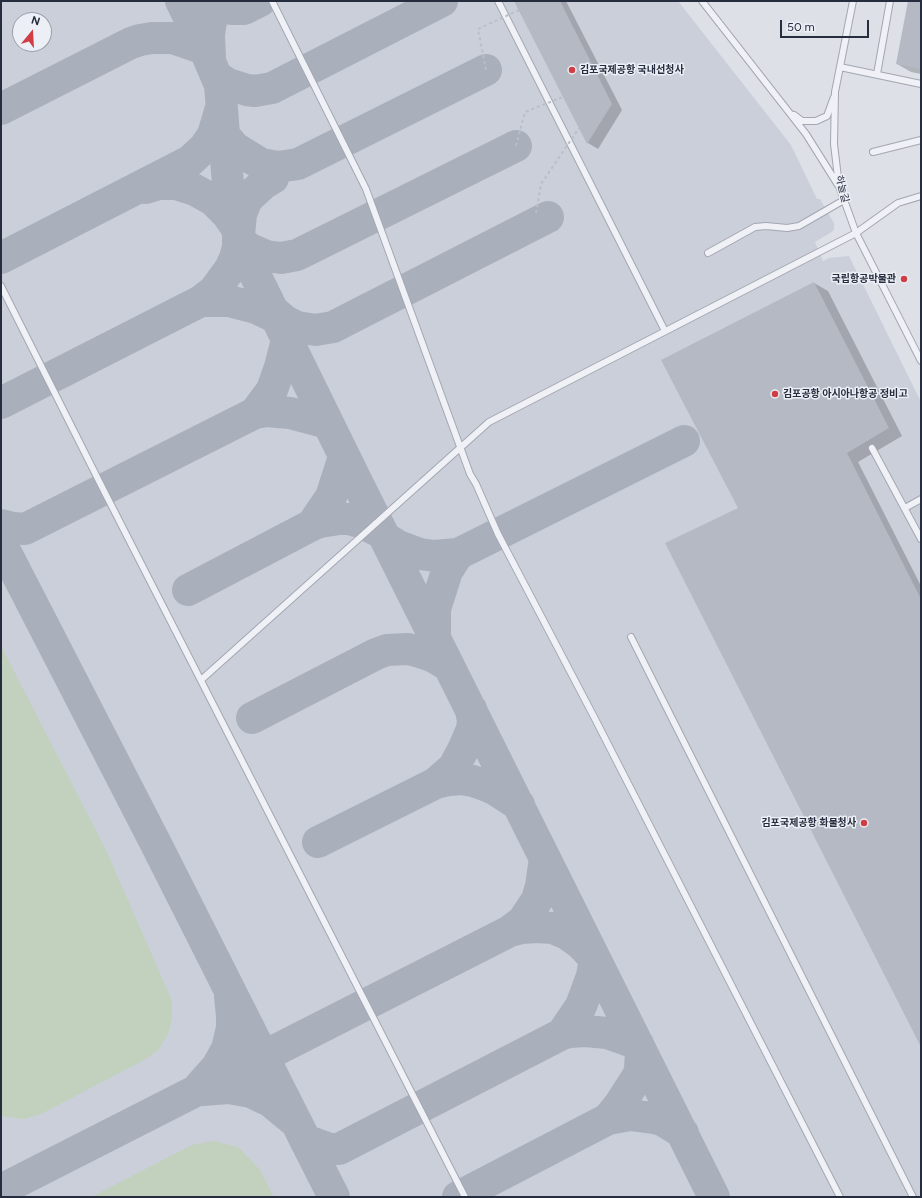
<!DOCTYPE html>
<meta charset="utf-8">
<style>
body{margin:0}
#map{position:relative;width:922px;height:1198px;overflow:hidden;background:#dde0e7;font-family:Figtree,sans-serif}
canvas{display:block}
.frame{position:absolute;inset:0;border:2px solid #262d3e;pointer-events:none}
.north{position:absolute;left:12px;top:12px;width:40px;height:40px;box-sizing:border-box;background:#eceff5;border:1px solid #9da1ac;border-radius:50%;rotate:18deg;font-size:11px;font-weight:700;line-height:16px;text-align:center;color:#262d3e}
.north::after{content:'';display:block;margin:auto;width:14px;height:18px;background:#d03e45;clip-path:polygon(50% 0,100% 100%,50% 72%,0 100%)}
.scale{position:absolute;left:780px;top:20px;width:89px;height:18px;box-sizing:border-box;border:2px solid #262d3e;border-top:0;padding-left:5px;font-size:12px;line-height:14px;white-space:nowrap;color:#262d3e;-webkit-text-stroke:3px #eceff5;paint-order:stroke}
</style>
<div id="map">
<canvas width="922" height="1198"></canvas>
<div class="frame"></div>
<div class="north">N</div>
<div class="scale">50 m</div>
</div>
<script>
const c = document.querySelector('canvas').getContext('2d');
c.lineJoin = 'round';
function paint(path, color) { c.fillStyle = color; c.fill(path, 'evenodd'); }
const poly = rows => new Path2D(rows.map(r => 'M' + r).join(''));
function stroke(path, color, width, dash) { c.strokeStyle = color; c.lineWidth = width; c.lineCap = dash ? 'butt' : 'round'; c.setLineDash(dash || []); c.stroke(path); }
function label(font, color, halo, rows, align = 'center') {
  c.font = font + ' Figtree,"Noto Sans KR",sans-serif'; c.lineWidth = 3; c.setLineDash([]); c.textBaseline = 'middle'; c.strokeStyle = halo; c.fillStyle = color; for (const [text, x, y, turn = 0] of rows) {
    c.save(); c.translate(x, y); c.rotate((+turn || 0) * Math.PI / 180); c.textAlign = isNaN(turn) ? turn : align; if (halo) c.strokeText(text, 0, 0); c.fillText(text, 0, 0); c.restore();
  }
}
paint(poly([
 [1,1,678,1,791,145,817,199,820,199,834,223,834,229,832,232,815,242,823,261,829,258,849,256,921,402,921,1197,1,1197],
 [20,20,44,20,44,44,20,44]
]), '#cbcfd9');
paint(poly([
 [1,646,106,850,172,1001,172,1018,168,1034,158,1050,144,1060,41,1114,24,1119,6,1117,1,1115],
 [213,1141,238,1147,260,1170,274,1197,91,1197,192,1145]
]), '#c1d1be');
paint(poly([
 [515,1,566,1,622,110,598,149,588,143],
 [909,1,921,1,921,74,911,72,897,64],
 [814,283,828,291,902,436,858,462,921,586,921,1045,739,508]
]), '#0003');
stroke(poly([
 [181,1,205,50,220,85,229,196,236,227,246,256,355,478,714,1197],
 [204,1,213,5,231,9,244,9,260,1],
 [210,58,209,35,211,21,216,1],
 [217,77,228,84,247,90,255,91,272,88,442,1],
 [1,109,131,43,140,40,152,38,173,38,205,49],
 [223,134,235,148,261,164,278,167,298,164,486,70],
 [146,188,159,184,176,184,195,190,213,200,227,214,236,227],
 [239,235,241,214,247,199,263,184,273,178],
 [242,243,250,249,266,256,281,258,297,255,516,146],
 [1,258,190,161,204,148,213,135,220,111],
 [201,301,214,291,230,269,235,258,238,247,238,233],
 [272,310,285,321,297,327,316,330,333,327,548,217],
 [1,403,201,301,229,301,256,308,275,317],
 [255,413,272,390,280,367,287,340],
 [1,525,13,528,25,529,255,413,266,411,290,413,328,423],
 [312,525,331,497,344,457],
 [385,538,398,546,420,554,434,556,458,554,684,441],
 [1,543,155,842,334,1197],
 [188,590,312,525,320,522,339,519,349,519,360,522,382,533],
 [435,638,435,609,447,571,458,554],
 [252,718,376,654,387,650,408,649,420,652,432,656,449,666],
 [436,783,454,767,464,748,472,729,473,721,471,709],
 [318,842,436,783,449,780,461,779,473,781,487,786,496,790,519,805],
 [510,931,523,921,537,900,541,886,545,858],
 [200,1086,217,1067,227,1049,232,1028,232,1016,230,996],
 [202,1090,229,1088,251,1092,270,1101,293,1120],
 [608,1119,620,1104,638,1076,640,1069,641,1051],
 [305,1140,330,1149,339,1149,562,1034,570,1032,585,1031,607,1033,638,1044],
 [1,1190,510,931,521,928,537,927,553,928,567,934,581,944,595,959,592,976,581,1006,562,1034],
 [458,1197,608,1119,630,1115,653,1118,662,1120,683,1133]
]), '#aaafbc', 32);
paint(poly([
 [514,1,560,1,612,104,587,144],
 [908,1,921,1,921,69,896,64],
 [814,282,889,428,847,453,921,599,921,1047,665,543,738,508,661,360]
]), '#b4b9c4');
const lane = poly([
 [272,1,366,189,470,474,476,484,498,534,593,715,840,1197],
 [498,1,665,331],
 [702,1,806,134,838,185],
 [853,1,835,92,834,144,839,186,856,233,921,361],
 [840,67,921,84],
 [877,74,890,1],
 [794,115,802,121,816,121,827,116,834,97],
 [873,152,921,140],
 [708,253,755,227,766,226,787,228,799,226,844,200],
 [1,286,103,489,465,1197],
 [872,448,921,539],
 [905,508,921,499],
 [631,637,913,1197],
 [201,680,489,422,856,233,898,203,921,196]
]);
stroke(lane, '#a2a7b1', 8);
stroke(lane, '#f0f1f6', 6);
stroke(poly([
 [486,70,478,29,519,10],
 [516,146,525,112,563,97],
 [536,213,541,184,579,128]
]), '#bbbec6', 2, [3, 3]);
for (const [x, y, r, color] of [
 [572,70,4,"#d03e45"],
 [904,279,4,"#d03e45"],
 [775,394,4,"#d03e45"],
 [864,823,4,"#d03e45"]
]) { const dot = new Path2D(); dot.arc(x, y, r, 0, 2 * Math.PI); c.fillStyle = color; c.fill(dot); stroke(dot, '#eceff5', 1.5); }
label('bold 10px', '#262d3e', '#eceff5', [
 ["김포국제공항 국내선청사",580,70],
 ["국립항공박물관",896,279,"right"],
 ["김포공항 아시아나항공 정비고",783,394],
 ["김포국제공항 화물청사",856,823,"right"]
], 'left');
label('10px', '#262d3e', '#eceff5', [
 ["하늘길",842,189,76]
]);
</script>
